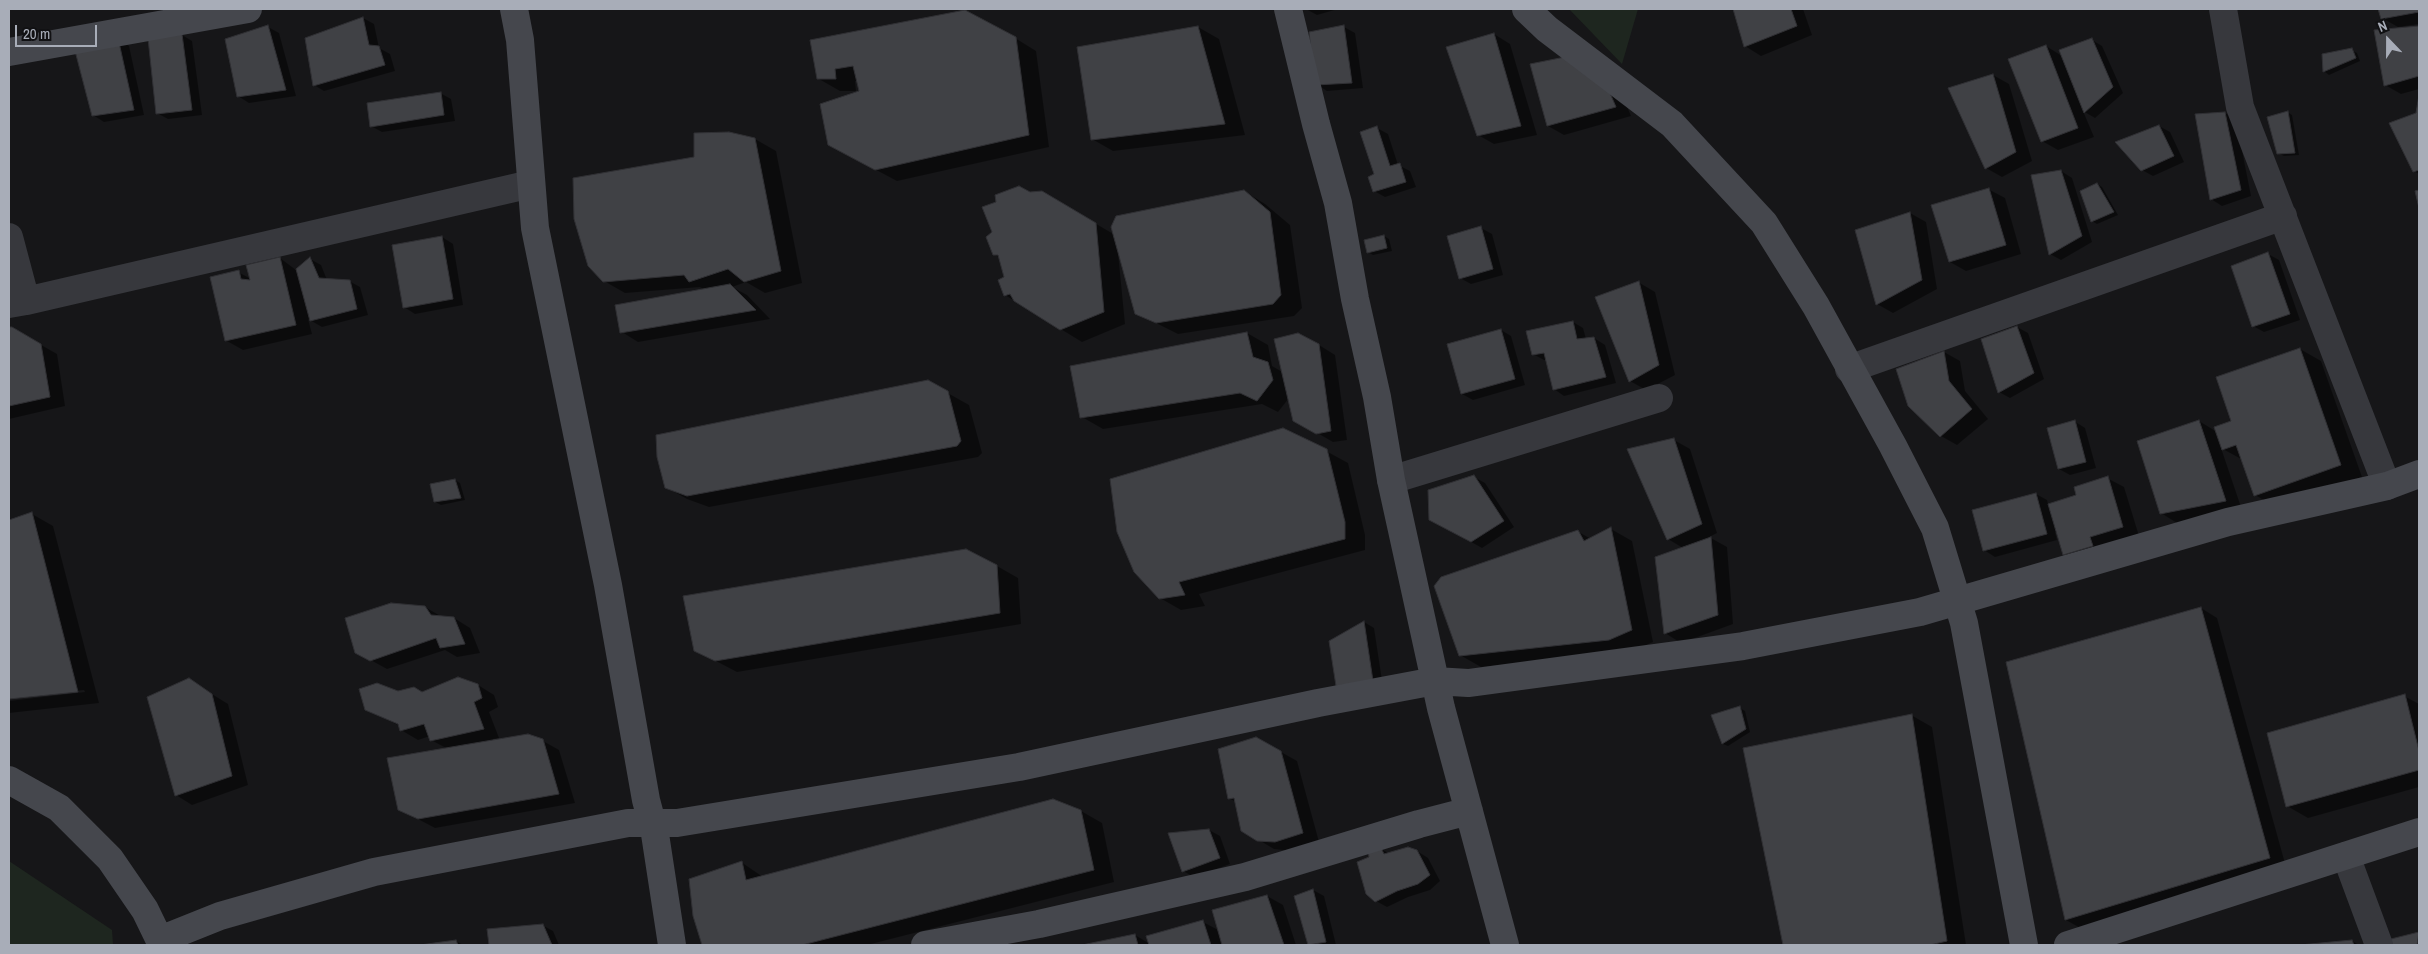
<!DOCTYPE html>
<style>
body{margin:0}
#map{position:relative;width:2428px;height:954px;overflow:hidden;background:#161618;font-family:"Archivo Narrow",sans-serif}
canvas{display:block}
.frame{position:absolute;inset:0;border:10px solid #a8adb8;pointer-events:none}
.north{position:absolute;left:2363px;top:15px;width:50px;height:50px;-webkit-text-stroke:4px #111113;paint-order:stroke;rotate:338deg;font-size:14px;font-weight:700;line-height:20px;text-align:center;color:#a8adb8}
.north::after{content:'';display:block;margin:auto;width:18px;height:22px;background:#a8adb8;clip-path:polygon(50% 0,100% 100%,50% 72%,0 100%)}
.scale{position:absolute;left:15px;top:25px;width:82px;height:22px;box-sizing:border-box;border:2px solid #a8adb8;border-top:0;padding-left:6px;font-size:15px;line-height:18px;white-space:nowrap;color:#a8adb8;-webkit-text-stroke:4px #111113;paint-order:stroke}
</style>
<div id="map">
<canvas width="2428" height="954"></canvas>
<div class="frame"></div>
<div class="north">N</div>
<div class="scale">20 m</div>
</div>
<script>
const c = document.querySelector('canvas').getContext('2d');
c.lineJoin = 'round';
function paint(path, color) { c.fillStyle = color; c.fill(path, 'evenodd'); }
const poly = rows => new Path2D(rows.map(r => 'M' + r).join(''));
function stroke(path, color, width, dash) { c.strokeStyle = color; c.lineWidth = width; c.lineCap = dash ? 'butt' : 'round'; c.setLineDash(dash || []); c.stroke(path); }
paint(poly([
 [1569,9,1638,9,1622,64],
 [9,861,112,930,113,945,9,945]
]), '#1e261f');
paint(poly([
 [1306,9,1338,9,1317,15],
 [1734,9,1803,9,1812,35,1761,56,1745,46],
 [2379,9,2419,9,2419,24,2398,27,2382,18],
 [363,18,374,24,379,48,390,54,395,71,324,91,314,85],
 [268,27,279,33,296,96,249,103,238,96],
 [1198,27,1219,39,1245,135,1113,151,1092,139],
 [1344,27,1355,33,1363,88,1327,91,1316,84],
 [2419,28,2419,89,2401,94,2385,85,2375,32],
 [1494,34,1510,44,1537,135,1494,144,1478,135],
 [182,35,192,41,202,115,168,119,157,113],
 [1015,38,1036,51,1049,147,897,181,850,156,860,91,858,80,855,81,856,91,840,91,819,79,811,41],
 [118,39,129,46,144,115,104,122,93,115],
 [2092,40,2102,46,2123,93,2095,118,2083,111,2094,137,2058,150,2042,141,2046,46,2062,56],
 [2351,50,2357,53,2360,61,2329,75,2325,72,2323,55],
 [1993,75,2009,84,2032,161,2002,177,1986,168],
 [1616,81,1631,116,1564,135,1548,126],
 [440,93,451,99,455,121,382,132,371,126],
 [2419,100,2419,174,2414,171],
 [2287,112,2292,115,2299,155,2284,156,2278,153],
 [2225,113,2236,120,2251,196,2222,206,2211,199],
 [2159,126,2170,132,2184,162,2153,176,2142,170],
 [1377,128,1388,134,1398,165,1410,171,1416,187,1385,197,1374,191],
 [755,139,776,151,802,283,765,293,746,282,732,287,747,295,770,319,638,342,622,332,705,290,700,287,625,293,604,281,695,158],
 [2061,171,2072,178,2092,242,2061,260,2050,254],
 [2097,184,2102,187,2118,215,2097,224,2092,221],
 [1988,189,2005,198,2021,254,1966,271,1950,262],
 [1244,191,1265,204,1290,225,1302,308,1294,316,1178,334,1136,313,1118,253,1125,324,1082,342,1005,295,1005,278,1000,258,994,254,1029,193,1042,192,1115,235],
 [1910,213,1926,222,1937,289,1893,313,1877,304],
 [1481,228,1492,234,1503,275,1471,284,1460,278],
 [1384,236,1389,239,1392,251,1373,255,1368,252],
 [442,237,453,244,463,305,415,314,404,307],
 [2268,254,2279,260,2300,320,2264,332,2253,326],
 [280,258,296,270,310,259,321,265,327,280,349,281,360,287,368,315,322,327,308,319,312,334,243,350,227,341,238,272,251,279],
 [1638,282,1655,292,1675,375,1646,390,1630,381],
 [1573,322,1583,328,1586,339,1594,338,1605,345,1616,383,1564,396,1554,389,1547,360,1544,360,1533,354],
 [2017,327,2028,333,2044,379,2010,398,1999,392,1982,340],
 [11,328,57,354,65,406,9,419,9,329],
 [1501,330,1511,336,1525,385,1473,400,1462,394],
 [1247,333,1268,345,1272,366,1284,373,1319,345,1335,355,1347,440,1333,442,1295,420,1289,398,1278,412,1262,404,1103,429,1082,417],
 [2300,349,2321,361,2362,477,2276,507,2255,495,2243,460,2221,448,2242,510,2177,523,2161,513,2199,421,2217,432,2232,422],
 [1944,352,1960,361,1965,391,1988,419,1957,445,1941,436,1898,370],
 [928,382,969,405,982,453,978,457,709,507,687,499,666,487],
 [2074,421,2085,428,2096,468,2070,475,2059,469],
 [1674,440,1690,449,1717,533,1709,537,1727,547,1733,624,1681,643,1665,633,1683,548,1668,539],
 [1326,451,1348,463,1365,535,1365,550,1199,594,1205,606,1181,610,1160,598],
 [1474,477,1485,483,1514,527,1482,548,1439,524],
 [2107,478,2124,487,2139,536,2080,564,2064,554,2057,532,2055,532,2057,540,1995,557,1984,550,2036,494,2047,500,2048,505,2078,496],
 [455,480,460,483,465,500,441,505,435,502],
 [32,514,53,526,99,703,9,713,9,701,85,692,84,690,9,698,9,521],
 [1611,529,1632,541,1653,642,1630,652,1481,667,1460,655,1577,531,1591,539],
 [997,566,1018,578,1021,624,737,672,695,650],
 [425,607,442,617,454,618,470,628,480,653,457,657,445,650,387,669,356,652],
 [2201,608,2217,618,2286,867,2082,929,2066,920],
 [1364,622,1374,628,1383,687,1348,692],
 [189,680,228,704,248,785,192,805,176,795],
 [478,685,494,695,498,707,489,712,499,738,493,739,493,741,543,741,559,750,575,803,435,828,399,809,448,749,431,740,430,736,418,740,401,730,400,726,366,709,398,692,422,693],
 [2404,696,2419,704,2419,787,2308,818,2287,806],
 [1740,708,1745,711,1750,732,1728,746,1723,744,1713,716],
 [1911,715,1932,727,1966,945,1784,945,1745,748],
 [1281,752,1297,761,1319,842,1292,851,1274,849,1242,830,1236,802,1229,798],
 [1081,811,1102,823,1114,882,867,945,704,945,695,916,741,862,763,877],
 [1209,830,1220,836,1230,864,1194,877,1183,871],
 [1381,849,1390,854,1417,851,1428,858,1440,881,1430,890,1408,897,1387,907,1376,901,1370,858],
 [1313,890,1324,896,1336,945,1310,945,1295,896],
 [1267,896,1283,905,1296,945,1088,945,1135,935,1150,944,1203,922,1220,931],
 [542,925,553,931,559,945,490,945,488,930],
 [2419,934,2419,945,2391,945,2389,940],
 [456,941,463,945,429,945],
 [2352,941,2359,945,2310,945]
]), '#0007');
const building = poly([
 [1733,9,1791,9,1797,26,1744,47,1733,9],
 [2378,9,2419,9,2419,12,2381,19,2378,9],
 [965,10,1016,37,1029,135,875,170,828,145,820,104,859,91,853,66,835,69,836,79,817,79,810,40,965,10],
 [363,17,369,45,379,46,385,65,313,86,305,38,363,17],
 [268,25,286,90,237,97,225,39,268,25],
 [1344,25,1352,83,1315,85,1309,32,1344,25],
 [1198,26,1225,124,1091,140,1077,47,1198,26],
 [2419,26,2419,76,2384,86,2374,30,2419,26],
 [1494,33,1521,126,1477,136,1446,47,1494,33],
 [182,34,192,110,156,114,148,38,182,34],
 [118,38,134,110,92,116,74,47,118,38],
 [2092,38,2113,87,2084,113,2059,50,2092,38],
 [2046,45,2078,128,2041,142,2008,59,2046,45],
 [2352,48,2356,58,2323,72,2322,54,2352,48],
 [1570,56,1600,70,1616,107,1547,126,1530,64,1570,56],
 [1993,74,2016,152,1985,169,1948,88,1993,74],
 [441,92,444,115,370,127,367,103,441,92],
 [2419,95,2419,170,2413,172,2389,123,2416,113,2419,95],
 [2288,111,2295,153,2277,154,2267,117,2288,111],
 [2225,112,2241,190,2210,200,2195,114,2225,112],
 [2159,125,2174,156,2141,171,2115,142,2159,125],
 [1377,126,1390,166,1400,163,1406,182,1373,192,1368,177,1374,174,1360,132,1377,126],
 [729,132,755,138,781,271,744,282,728,269,689,282,684,275,603,282,588,266,574,219,573,178,694,157,694,133,729,132],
 [2061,170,2082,236,2049,255,2031,175,2061,170],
 [2097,183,2114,212,2091,222,2080,191,2097,183],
 [1019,186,1030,192,1042,191,1096,223,1104,312,1060,330,1014,301,1010,294,1004,296,998,280,1004,277,998,255,993,255,986,237,992,232,982,207,996,202,995,195,1019,186],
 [1989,188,2006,245,1949,262,1931,205,1989,188],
 [1244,190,1270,212,1281,295,1273,304,1156,323,1135,314,1111,227,1116,216,1244,190],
 [2419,190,2419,208,2415,191,2419,190],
 [1910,212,1922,280,1876,305,1855,230,1910,212],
 [1481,226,1493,269,1459,279,1447,236,1481,226],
 [1384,235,1387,248,1367,253,1364,240,1384,235],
 [442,236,453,299,403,308,392,245,442,236],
 [2268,252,2290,314,2252,327,2231,266,2268,252],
 [280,257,296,325,225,341,210,277,239,270,241,279,250,280,246,265,280,257],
 [310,257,319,278,350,280,357,309,310,321,296,269,310,257],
 [1639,281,1659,365,1629,382,1595,297,1639,281],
 [730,284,756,310,620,333,615,305,730,284],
 [1573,321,1577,339,1594,337,1606,377,1553,390,1544,353,1532,355,1526,331,1573,321],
 [2017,326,2034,373,1998,393,1981,339,2017,326],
 [9,327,12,327,41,344,50,397,9,406,9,327],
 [1501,329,1515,379,1461,394,1447,344,1501,329],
 [1247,332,1253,357,1268,362,1273,380,1257,401,1240,393,1080,418,1070,366,1247,332],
 [1298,333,1319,344,1331,431,1316,434,1293,421,1274,339,1298,333],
 [2300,348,2341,465,2254,496,2236,445,2222,450,2214,427,2231,421,2216,377,2300,348],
 [1944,351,1949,381,1972,409,1940,437,1908,406,1896,369,1944,351],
 [928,380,948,391,961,441,957,446,687,496,665,488,657,457,656,435,928,380],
 [2075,420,2086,462,2058,469,2047,428,2075,420],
 [2199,420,2226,501,2160,514,2137,441,2199,420],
 [1283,428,1327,449,1345,522,1345,539,1179,582,1185,595,1159,599,1134,572,1117,532,1110,479,1283,428],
 [1674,438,1702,524,1667,540,1627,449,1674,438],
 [1474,475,1504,521,1471,542,1429,520,1428,490,1474,475],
 [2108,476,2123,527,2090,537,2093,546,2063,555,2048,504,2076,495,2074,487,2108,476],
 [455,479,461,498,434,502,430,484,455,479],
 [2036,493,2047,534,1983,551,1972,510,2036,493],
 [32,512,78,692,9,699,9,520,32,512],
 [1611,527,1632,630,1609,640,1459,656,1434,586,1441,577,1578,530,1584,541,1611,527],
 [1711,537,1718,615,1664,634,1655,557,1711,537],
 [966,549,997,565,1000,613,715,661,694,651,683,596,966,549],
 [391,603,425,606,431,615,454,617,465,644,440,648,436,638,370,661,355,653,345,618,391,603],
 [2201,607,2270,858,2065,920,2006,662,2201,607],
 [1364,621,1373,681,1336,686,1329,641,1364,621],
 [458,677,478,684,482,698,474,702,484,729,430,741,424,724,400,731,398,724,365,710,359,689,377,683,398,691,414,687,422,692,458,677],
 [189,678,212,694,232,776,175,796,147,697,189,678],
 [2405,694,2419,751,2419,770,2286,807,2267,733,2405,694],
 [1740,706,1746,729,1722,744,1711,715,1740,706],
 [1912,714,1947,941,1930,945,1783,945,1743,748,1912,714],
 [528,734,543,739,559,794,418,819,398,810,387,758,528,734],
 [1256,737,1281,751,1303,833,1275,842,1257,841,1241,831,1234,798,1228,799,1218,749,1256,737],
 [1053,799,1081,810,1094,870,802,945,702,945,693,916,689,879,742,861,746,880,1053,799],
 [1209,829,1220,858,1182,872,1168,833,1209,829],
 [1408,847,1417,850,1430,875,1418,884,1397,891,1375,902,1366,894,1357,862,1369,857,1368,851,1381,848,1384,854,1408,847],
 [1313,889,1326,942,1308,945,1294,896,1313,889],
 [1267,895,1284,945,1222,945,1212,910,1267,895],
 [1203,920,1211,945,1149,945,1146,936,1203,920],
 [543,924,552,945,489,945,487,929,543,924],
 [2419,932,2417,945,2389,945,2387,940,2419,932],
 [1135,934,1138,945,1082,945,1135,934],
 [456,940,458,945,420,945,456,940],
 [2352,940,2354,945,2300,945,2352,940]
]);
paint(building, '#404145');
stroke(building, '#303034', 1);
stroke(poly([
 [2223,9,2240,107,2387,486],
 [9,237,26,301,9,304],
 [26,301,531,184],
 [1849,369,2283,216],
 [1391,480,1659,398],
 [2346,856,2379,945]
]), '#37383d', 28);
stroke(poly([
 [514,9,520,40,535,228,608,585,646,800,655,834,672,945],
 [1288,9,1316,124,1338,203,1355,299,1377,397,1391,480,1441,708,1505,945],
 [1526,9,1547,29,1672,124,1764,223,1816,306,1893,446,1935,528,1964,623,2024,945],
 [9,52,248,9],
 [9,780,59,808,110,859,145,910,162,945],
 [160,940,220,916,374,872,628,823,677,823,1019,767,1318,703,1435,681,1468,683,1743,646,1920,612,2228,522,2387,486,2419,474],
 [925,945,1039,924,1245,877,1419,824,1469,811],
 [2068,945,2419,832]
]), '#45474d', 28);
</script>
